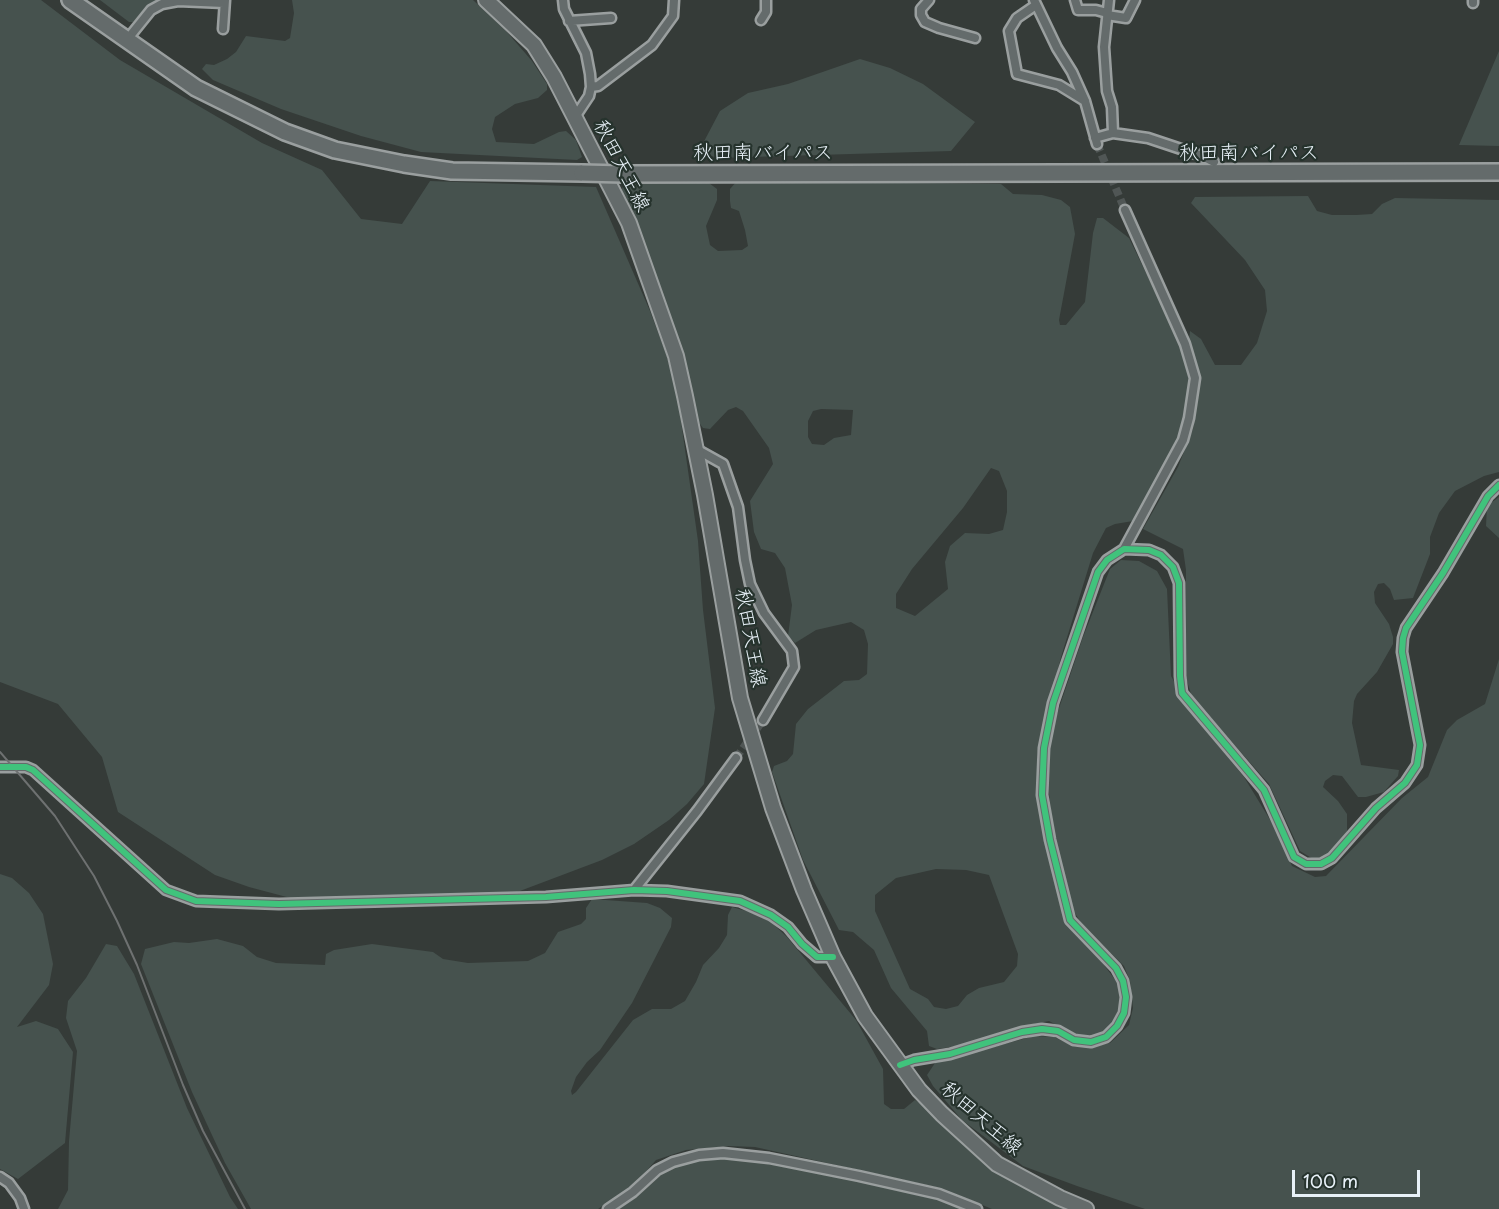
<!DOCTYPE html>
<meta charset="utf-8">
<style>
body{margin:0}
#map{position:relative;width:1499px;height:1209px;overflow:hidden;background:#353b38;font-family:"Playpen Sans",sans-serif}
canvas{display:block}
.scale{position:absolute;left:1292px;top:1170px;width:128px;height:27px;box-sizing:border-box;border:3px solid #e8f1f8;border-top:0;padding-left:8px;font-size:18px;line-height:21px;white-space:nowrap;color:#e8f1f8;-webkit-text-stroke:4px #26332d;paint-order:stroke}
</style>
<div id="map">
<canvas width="1499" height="1209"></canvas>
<div class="scale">100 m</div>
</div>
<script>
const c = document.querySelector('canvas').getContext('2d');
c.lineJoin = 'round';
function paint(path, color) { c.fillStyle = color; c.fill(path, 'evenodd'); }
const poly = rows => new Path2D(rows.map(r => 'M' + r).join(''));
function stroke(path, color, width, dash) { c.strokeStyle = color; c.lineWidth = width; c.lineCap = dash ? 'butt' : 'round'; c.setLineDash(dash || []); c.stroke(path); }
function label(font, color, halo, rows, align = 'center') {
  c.font = font + ' "Playpen Sans","Klee One",sans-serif'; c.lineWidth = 4.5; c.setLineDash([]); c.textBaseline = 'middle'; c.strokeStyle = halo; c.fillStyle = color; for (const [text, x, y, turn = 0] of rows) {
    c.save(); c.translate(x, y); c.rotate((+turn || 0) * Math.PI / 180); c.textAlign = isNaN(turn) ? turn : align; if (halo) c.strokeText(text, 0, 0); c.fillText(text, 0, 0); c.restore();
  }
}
paint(poly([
 [0,0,41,0,120,60,262,143,322,170,361,219,402,224,430,181,596,187,650,311,667,356,677,393,698,541,703,610,715,708,704,784,687,804,669,820,634,844,602,860,504,897,475,905,348,907,298,900,249,887,215,875,118,812,102,757,58,704,0,682],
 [100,0,157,0,146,7,133,22,129,22],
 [292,0,473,0,506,31,532,61,547,84,547,90,538,98,515,104,495,117,492,129,496,142,534,144,559,132,566,131,576,140,582,157,577,160,421,152,361,136,281,109,213,80,202,69,206,64,214,65,227,59,236,52,246,36,285,41,290,38,294,13],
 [1499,51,1499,146,1459,145],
 [860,59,890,68,923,84,975,122,951,151,717,158,699,151,720,111,748,93,788,84],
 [737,181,1001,184,1013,194,1042,195,1061,200,1070,207,1075,234,1059,320,1060,325,1066,325,1085,302,1093,233,1097,218,1103,218,1129,238,1186,355,1189,382,1182,423,1173,451,1133,521,1115,524,1106,528,1093,553,1061,657,1037,755,1037,798,1061,909,1072,931,1101,961,1116,981,1121,993,1119,1009,1110,1027,1101,1034,1088,1039,1076,1035,1049,1021,1018,1027,984,1042,937,1049,929,1046,927,1031,891,988,874,950,853,932,839,930,803,860,772,772,774,766,787,761,793,754,796,724,808,709,844,681,859,680,867,674,868,644,864,630,851,622,816,630,795,643,788,636,792,605,785,568,775,553,761,549,754,532,750,501,773,464,769,448,743,411,736,407,728,410,710,429,703,428,697,420,684,356,649,256,620,194,624,184,709,183,717,189,717,200,706,226,710,245,718,251,742,250,748,246,745,230,739,211,731,208,730,201,730,189],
 [821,409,853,410,851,435,834,438,824,445,812,444,808,437,808,421,813,411],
 [991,468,999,471,1007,491,1007,512,1003,530,989,534,965,533,950,546,945,562,948,589,915,616,896,608,896,594,912,569,963,508],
 [936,869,966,870,989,875,1018,954,1017,966,1004,982,979,988,967,995,958,1006,946,1009,934,1007,928,999,910,989,875,911,875,895,896,878],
 [1308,196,1317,211,1332,215,1356,215,1372,214,1382,204,1395,198,1499,200,1499,472,1484,476,1455,491,1439,513,1430,537,1430,554,1413,598,1394,600,1390,589,1384,583,1378,584,1374,592,1375,603,1389,624,1393,637,1393,644,1377,672,1357,694,1354,701,1352,723,1361,765,1399,770,1398,776,1384,792,1366,797,1358,797,1342,776,1333,775,1325,781,1323,787,1338,801,1347,814,1347,831,1340,845,1323,859,1313,859,1300,851,1269,784,1192,697,1186,678,1186,570,1183,549,1143,529,1178,467,1193,429,1199,386,1189,341,1190,331,1201,339,1215,365,1241,365,1257,343,1267,311,1265,290,1245,260,1191,203,1195,197],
 [1499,497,1499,538,1486,526,1487,506],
 [1121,560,1139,561,1157,571,1167,589,1171,676,1191,712,1244,777,1272,823,1292,866,1315,877,1326,876,1402,798,1428,777,1447,730,1457,720,1485,704,1499,659,1499,1209,1145,1209,1077,1186,1023,1166,962,1120,933,1086,927,1075,935,1063,1034,1036,1054,1037,1075,1047,1087,1047,1110,1043,1129,1025,1133,1008,1130,981,1124,966,1082,925,1072,908,1054,836,1048,786,1050,735,1083,637,1110,569],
 [0,874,12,878,29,893,43,914,53,964,49,985,17,1027,36,1021,58,1029,73,1052,65,1143,18,1179,0,1169],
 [592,899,647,903,660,908,672,918,671,927,632,1003,600,1050,587,1062,576,1077,571,1091,572,1095,576,1092,633,1020,652,1009,671,1009,685,1001,696,982,703,965,719,948,727,935,728,915,732,907,750,912,771,922,787,937,856,1020,883,1069,884,1104,891,1109,904,1109,915,1100,921,1104,983,1160,1032,1191,1057,1204,1063,1209,992,1209,944,1189,755,1147,729,1146,686,1150,656,1160,635,1184,598,1209,251,1209,225,1163,192,1092,141,964,145,949,174,942,189,943,217,939,243,946,257,957,276,963,325,965,326,954,334,950,372,944,433,952,443,959,468,963,528,961,545,953,558,932,581,924,586,919,586,908],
 [106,944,117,946,134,974,187,1108,230,1197,238,1209,58,1209,68,1190,69,1141,77,1051,66,1018,68,1001,86,978],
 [714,1158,738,1159,795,1167,944,1201,965,1209,619,1209,637,1197,663,1173,683,1164]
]), '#46524e');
stroke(poly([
 [1097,144,1125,210],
 [736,758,763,720]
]), '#505655', 8, [8, 4]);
const street = poly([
 [563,0,564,9,586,53,590,74,591,87,589,96,575,117],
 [929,0,921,9,921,15,925,22,939,28,975,38],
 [1034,0,1057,48,1072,72,1085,101,1097,144],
 [1075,0,1078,10,1096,10,1107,13],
 [1109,0,1104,47,1107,91,1112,107,1113,133],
 [1473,3,1473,0],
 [1036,5,1017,18,1009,31,1017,74,1059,85,1085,101],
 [1107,15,1126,18,1135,0],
 [761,20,766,12,766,0],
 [569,21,611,18],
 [223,29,225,0],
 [126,41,151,10,162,4,178,1,224,3],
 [591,87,598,86,652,45,673,16,674,0],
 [1095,138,1113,133,1148,138,1202,156,1214,162],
 [696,449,723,464,738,507,745,560,750,584,764,613,792,651,794,667,763,720],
 [1124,549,1183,440,1189,418,1195,378,1185,344,1125,210],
 [0,767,26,767,33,770,166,890,196,901,279,904,546,897,634,890,667,891,740,901,771,915,788,927,802,944,817,957,833,957],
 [634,890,697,811,736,758],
 [900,1065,914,1060,950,1054,1022,1032,1042,1029,1058,1031,1074,1040,1091,1042,1106,1037,1117,1026,1124,1013,1126,997,1123,981,1116,968,1070,920,1050,840,1042,795,1044,748,1053,703,1098,572,1107,560,1124,549,1149,550,1161,555,1173,567,1179,583,1180,676,1182,693,1264,790,1294,857,1306,864,1321,864,1332,858,1376,808,1405,783,1417,765,1420,745,1402,652,1403,638,1406,628,1443,573,1488,496,1499,485],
 [0,1177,9,1183,20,1198,24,1209],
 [608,1209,633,1192,657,1170,673,1162,699,1155,723,1153,769,1158,859,1176,939,1194,977,1209]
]);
const primary = poly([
 [486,0,534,45,554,77,629,223,676,356,685,396,705,495,740,698,773,808,804,890,833,957,865,1016,919,1090,942,1114,997,1164,1060,1198,1086,1209]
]);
const highway = poly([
 [70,0,196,88,285,132,335,150,404,164,452,171,582,173],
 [623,174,1499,172]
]);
stroke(street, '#9a9f9f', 13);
stroke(primary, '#9a9f9f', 18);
stroke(highway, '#9a9f9f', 20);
stroke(street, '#646b6b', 8);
stroke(primary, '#646b6b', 14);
stroke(highway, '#646b6b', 15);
stroke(poly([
 [0,752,55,816,94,876,117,921,137,965,183,1085,203,1131,245,1209]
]), '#6e7171', 2);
const highwayBridge = poly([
 [582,173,623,174]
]);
stroke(highwayBridge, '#9a9f9f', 20, []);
stroke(highwayBridge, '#646b6b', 15);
stroke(poly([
 [0,767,26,767,33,770,166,890,196,901,279,904,546,897,634,890,667,891,740,901,771,915,788,927,802,944,817,957,833,957],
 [900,1065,914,1060,950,1054,1022,1032,1042,1029,1058,1031,1074,1040,1091,1042,1106,1037,1117,1026,1124,1013,1126,997,1123,981,1116,968,1070,920,1050,840,1042,795,1044,748,1053,703,1098,572,1107,560,1124,549,1149,550,1161,555,1173,567,1179,583,1180,676,1182,693,1264,790,1294,857,1306,864,1321,864,1332,858,1376,808,1405,783,1417,765,1420,745,1402,652,1403,638,1406,628,1443,573,1488,496,1499,485]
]), '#40c37c', 6);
label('20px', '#e8f1f8', '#26332d', [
 ["秋田南バイパス",763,153],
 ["秋田南バイパス",1249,153],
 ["秋田天王線",621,166,63],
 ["秋田天王線",750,638,80],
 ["秋田天王線",981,1119,41]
]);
</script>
